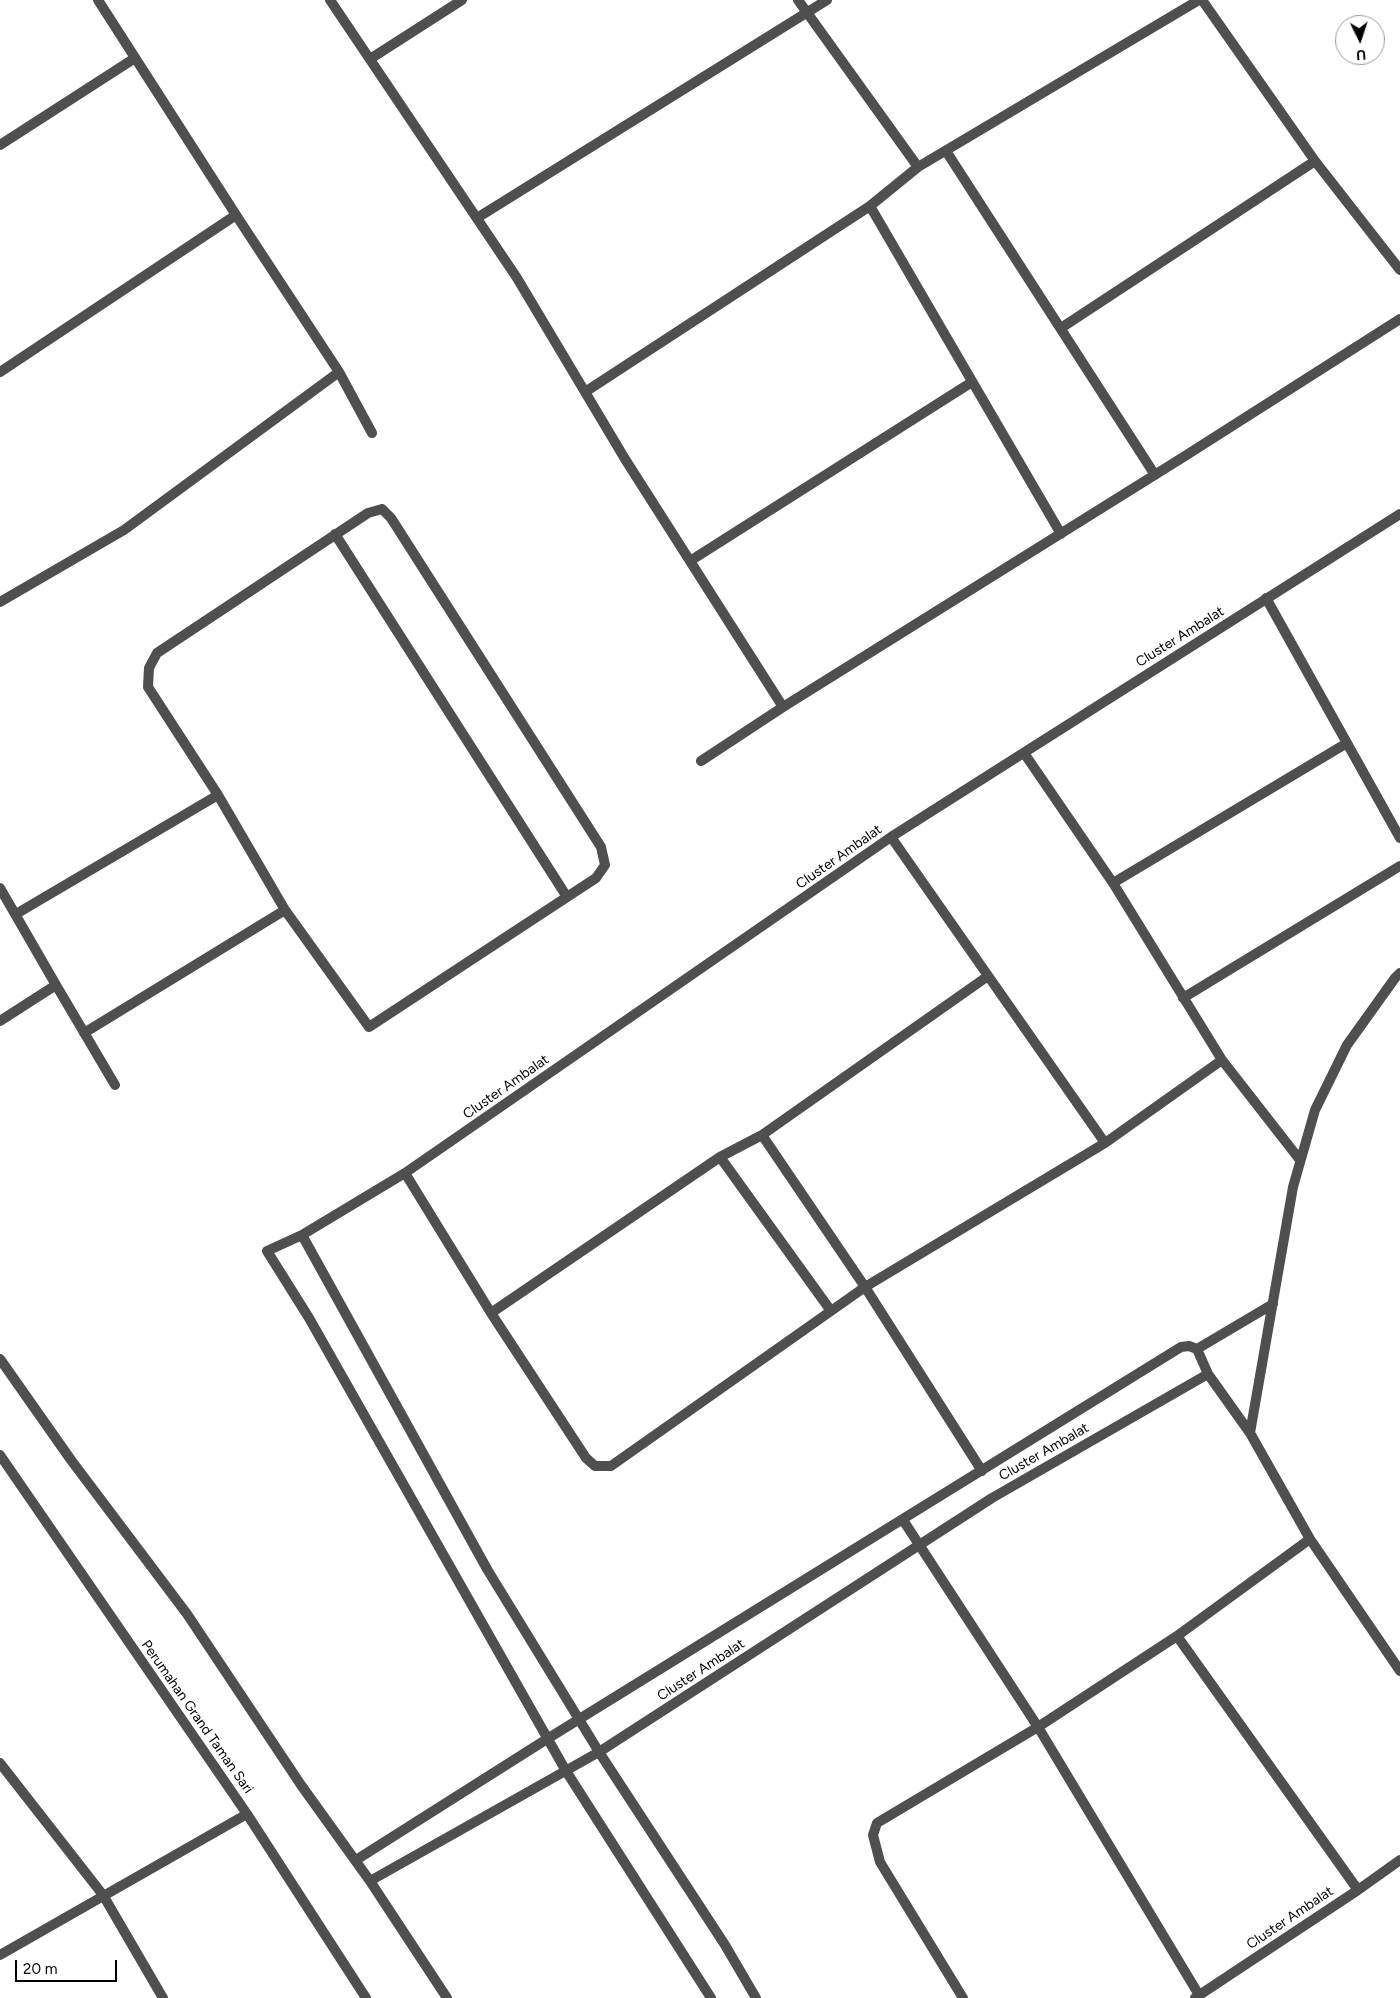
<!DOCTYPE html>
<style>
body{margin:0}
#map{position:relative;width:1400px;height:1998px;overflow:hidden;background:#fff;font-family:Figtree,sans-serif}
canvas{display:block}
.north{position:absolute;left:1335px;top:15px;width:50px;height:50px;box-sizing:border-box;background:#fff;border:1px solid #999;border-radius:50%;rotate:176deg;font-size:14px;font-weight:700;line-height:20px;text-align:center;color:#000}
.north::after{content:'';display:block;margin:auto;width:18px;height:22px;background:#000;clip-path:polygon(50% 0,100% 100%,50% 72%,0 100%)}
.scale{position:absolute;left:15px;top:1960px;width:102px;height:22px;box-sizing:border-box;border:2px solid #000;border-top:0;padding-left:6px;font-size:15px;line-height:18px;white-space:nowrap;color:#000;-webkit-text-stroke:4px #fff;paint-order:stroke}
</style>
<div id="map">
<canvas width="1400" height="1998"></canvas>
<div class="north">U</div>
<div class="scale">20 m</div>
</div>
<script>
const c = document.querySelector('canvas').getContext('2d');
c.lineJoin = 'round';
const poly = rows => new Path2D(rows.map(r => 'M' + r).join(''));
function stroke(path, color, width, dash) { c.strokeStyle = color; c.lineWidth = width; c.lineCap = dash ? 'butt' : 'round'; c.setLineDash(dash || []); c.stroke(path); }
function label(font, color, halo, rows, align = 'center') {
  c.font = font + ' Figtree,sans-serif'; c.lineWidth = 5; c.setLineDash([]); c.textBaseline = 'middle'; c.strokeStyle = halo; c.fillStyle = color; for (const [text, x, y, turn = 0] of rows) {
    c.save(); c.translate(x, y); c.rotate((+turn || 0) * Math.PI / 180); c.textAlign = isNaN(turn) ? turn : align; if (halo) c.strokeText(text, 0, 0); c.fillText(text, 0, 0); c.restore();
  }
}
stroke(poly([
 [98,0,236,215],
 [330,0,517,278,625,459,783,707],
 [798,0,918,167],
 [1202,0,1315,161,1400,270],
 [370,59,462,0],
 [0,145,135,58],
 [946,151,1155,475],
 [870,206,1061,534],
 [477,218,827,0],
 [1061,328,1315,161],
 [0,372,236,215,339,372,372,433],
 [585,392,870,206,918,167,1199,0],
 [382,509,391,518,601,847,605,865,596,878,369,1027,285,910,218,795,148,687,149,668,157,653,368,513,382,509],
 [335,534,567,897],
 [690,561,972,382],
 [1266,598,1400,838],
 [0,602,124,530,339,372],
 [1024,753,1113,883,1222,1060,1300,1160],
 [701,761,783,707,1185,456,1400,319],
 [891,837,1105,1143],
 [1113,883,1347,743],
 [0,888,56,985,0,1021],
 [16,914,218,795],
 [56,985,115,1085],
 [1183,998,1400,866],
 [84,1033,285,910],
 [762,1135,865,1287,982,1471],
 [720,1157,831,1311],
 [405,1173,491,1313,586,1458,595,1466,611,1466,865,1287,1105,1143,1222,1060],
 [302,1235,487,1569,599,1752,725,1945,756,1998],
 [491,1313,720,1157,762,1135,988,976],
 [1197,1349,1273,1304],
 [0,1359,71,1460,187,1614,301,1785,370,1881,447,1998],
 [1250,1433,1293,1187,1315,1110,1347,1045,1395,978,1400,973],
 [0,1455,247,1814,366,1998],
 [903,1520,1038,1727,1199,1995],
 [1177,1636,1358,1890],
 [0,1763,103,1895,163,1998],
 [356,1860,547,1739,1181,1347,1189,1346,1197,1349,1208,1374,1250,1433,1310,1539,1400,1671],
 [370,1881,599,1752,992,1498,1208,1374],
 [0,1955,247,1814],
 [711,1998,566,1771,309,1318,267,1251,302,1235,405,1173,891,837,1400,514],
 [963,1998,880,1862,873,1835,877,1823,1038,1727,1177,1636,1310,1539],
 [1195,1998,1358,1890,1400,1860]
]), '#4f4f4f', 10);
label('14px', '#000', '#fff', [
 ["Cluster Ambalat",1180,637,-32],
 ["Cluster Ambalat",839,857,-35],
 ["Cluster Ambalat",506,1087,-35],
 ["Cluster Ambalat",1044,1452,-30],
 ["Cluster Ambalat",701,1670,-33],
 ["Perumahan Grand Taman Sari",197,1717,55],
 ["Cluster Ambalat",1290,1918,-34]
]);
</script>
